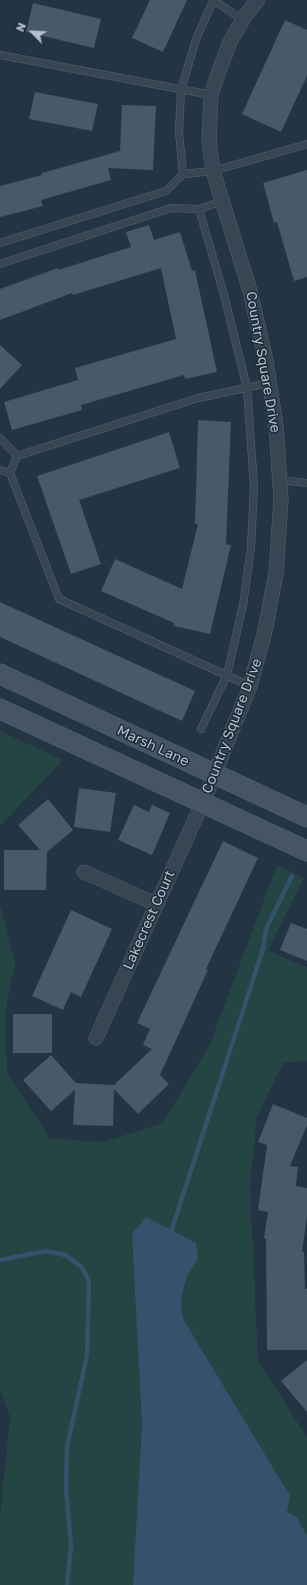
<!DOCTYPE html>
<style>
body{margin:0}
#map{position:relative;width:307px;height:1585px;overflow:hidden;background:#233443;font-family:"Golos Text",sans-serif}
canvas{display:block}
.north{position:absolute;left:12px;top:12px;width:40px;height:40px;-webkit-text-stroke:3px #1c2b38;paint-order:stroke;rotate:294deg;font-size:11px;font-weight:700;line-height:16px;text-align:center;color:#b5c0cd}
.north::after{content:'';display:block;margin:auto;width:14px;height:18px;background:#b5c0cd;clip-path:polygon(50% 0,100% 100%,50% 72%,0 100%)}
</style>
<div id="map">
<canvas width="307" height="1585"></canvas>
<div class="north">N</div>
</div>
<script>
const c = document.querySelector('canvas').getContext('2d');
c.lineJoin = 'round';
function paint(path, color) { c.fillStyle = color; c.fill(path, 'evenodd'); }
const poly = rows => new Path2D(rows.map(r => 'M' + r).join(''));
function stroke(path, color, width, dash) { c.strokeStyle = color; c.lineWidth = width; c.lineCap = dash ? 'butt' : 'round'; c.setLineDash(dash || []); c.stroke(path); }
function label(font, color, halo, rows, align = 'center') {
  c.font = font + ' "Golos Text",sans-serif'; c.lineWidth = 3; c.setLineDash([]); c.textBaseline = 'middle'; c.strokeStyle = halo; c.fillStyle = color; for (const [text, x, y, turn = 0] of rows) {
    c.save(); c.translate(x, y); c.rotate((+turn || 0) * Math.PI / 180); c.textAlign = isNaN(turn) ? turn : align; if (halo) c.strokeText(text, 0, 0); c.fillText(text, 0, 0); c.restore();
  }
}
paint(poly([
 [0,731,63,760,0,826],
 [277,865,304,878,268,950,307,968,307,1061,283,1063,257,1117,250,1185,258,1361,307,1437,307,1585,0,1585,0,1518,10,1417,0,1389,0,904,15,963,5,1013,7,1073,50,1138,103,1142,163,1123,210,1044]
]), '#254444');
paint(poly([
 [146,1217,196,1243,198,1259,186,1278,182,1295,181,1308,183,1319,290,1496,287,1512,297,1518,307,1536,307,1585,133,1585,142,1424,132,1234]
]), '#35526c');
stroke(poly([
 [170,1235,263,949,266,929,292,876],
 [0,1260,46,1251,65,1255,81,1266,89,1281,87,1355,67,1447,66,1488,71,1545,67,1585]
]), '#35526c', 4.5);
paint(poly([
 [150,0,187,0,163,52,132,38],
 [33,3,101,19,94,48,26,32],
 [285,20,307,30,307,76,281,132,242,114],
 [35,92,98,104,92,131,29,119],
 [122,105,156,106,153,170,108,168,111,180,41,200,43,206,0,217,0,186,42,175,42,173,120,151],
 [307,170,307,277,294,281,277,222,274,223,263,183],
 [149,225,154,240,180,232,192,271,195,270,217,372,185,379,184,375,81,405,82,410,12,430,4,402,78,380,75,368,176,339,161,268,73,295,72,293,0,320,0,289,58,268,58,270,131,247,126,232],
 [0,345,22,365,0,389],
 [198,420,231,422,226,544,231,545,210,634,174,626,174,623,101,591,115,559,182,589,198,524,195,524],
 [169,432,180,468,79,500,101,564,71,574,37,476],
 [0,602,195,691,182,721,0,637],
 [79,788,116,793,110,832,74,827],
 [48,799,73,830,47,852,46,890,4,890,4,850,40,850,18,825],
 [134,805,149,812,152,805,170,813,152,855,118,840],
 [223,841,258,858,206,969,208,970,160,1075,169,1084,138,1114,114,1089,113,1126,73,1125,75,1090,51,1111,23,1080,51,1055,76,1083,114,1085,152,1049,143,1045,150,1029,137,1023],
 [71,910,112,929,81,997,71,992,63,1010,32,996],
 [291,923,307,929,307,961,280,950],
 [13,1014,52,1014,52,1053,13,1053],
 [273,1104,307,1118,307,1125,290,1166,298,1167,296,1186,307,1188,307,1216,302,1252,304,1252,305,1289,307,1289,307,1350,267,1350,266,1239,264,1238,268,1212,258,1210,267,1145,258,1142],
 [307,1360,307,1412,281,1381]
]), '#475a6a');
const service = poly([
 [213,0,243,20],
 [0,55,211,95],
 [183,174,179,132,181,90,196,39,213,1],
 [199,209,224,295,247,388,254,486,251,548,243,605,227,675,201,729],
 [0,243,166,191,183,174,213,171,307,144],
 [0,264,171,208,199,209,223,201],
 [0,438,17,456,10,473,59,599,250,686],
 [17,456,198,398,269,383],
 [0,470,10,473],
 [279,480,307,483]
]);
const minor = poly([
 [84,872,156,904],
 [96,1038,203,802,250,686,265,631,276,573,281,499,276,426,266,361,250,291,213,171,209,141,211,95,220,68,231,40,245,16,258,0]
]);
const secondary = poly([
 [0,674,307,817],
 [0,709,307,851]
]);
stroke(service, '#566370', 8);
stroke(minor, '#566370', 15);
stroke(secondary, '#566370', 21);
stroke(service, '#384653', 7);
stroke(minor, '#384653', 14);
stroke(secondary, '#455566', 20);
label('14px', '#b5c0cd', '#1c2b38', [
 ["Country Square Drive",263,362,80],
 ["Country Square Drive",232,726,-69],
 ["Marsh Lane",153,746,25],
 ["Lakecrest Court",149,920,-66]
]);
</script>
